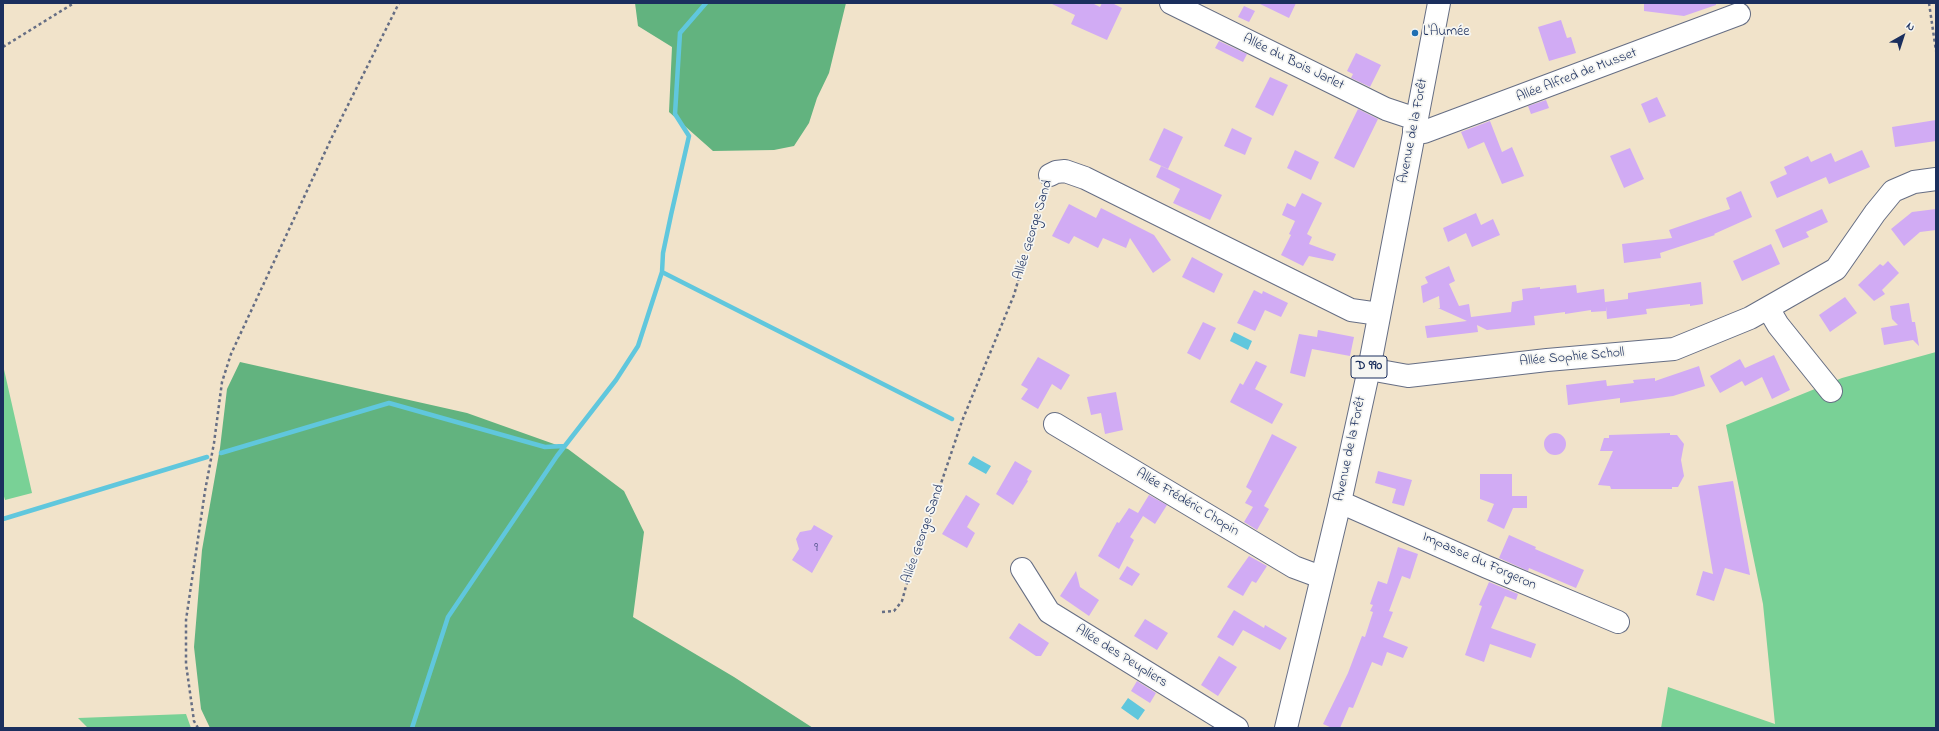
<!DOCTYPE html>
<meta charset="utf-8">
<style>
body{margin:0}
#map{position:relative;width:1939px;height:731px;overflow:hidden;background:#f1e3ca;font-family:"Indie Flower",sans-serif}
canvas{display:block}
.frame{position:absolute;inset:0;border:4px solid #1b2f5e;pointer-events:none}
.north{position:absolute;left:1883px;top:16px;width:40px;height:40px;-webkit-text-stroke:3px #f6f6f2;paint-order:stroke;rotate:39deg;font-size:11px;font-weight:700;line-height:16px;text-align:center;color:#1b2f5e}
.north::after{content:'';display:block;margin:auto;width:14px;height:18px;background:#1b2f5e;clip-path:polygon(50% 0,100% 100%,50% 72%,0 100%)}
</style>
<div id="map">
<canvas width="1939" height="731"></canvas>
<div class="frame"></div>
<div class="north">N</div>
</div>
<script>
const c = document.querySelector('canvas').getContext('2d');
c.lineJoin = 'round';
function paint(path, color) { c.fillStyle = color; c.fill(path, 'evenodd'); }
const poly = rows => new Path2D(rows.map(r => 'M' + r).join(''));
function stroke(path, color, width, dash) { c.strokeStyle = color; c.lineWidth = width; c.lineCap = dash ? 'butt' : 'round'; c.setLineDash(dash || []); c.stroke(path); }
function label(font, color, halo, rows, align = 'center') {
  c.font = font + ' "Indie Flower",sans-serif'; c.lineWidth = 3.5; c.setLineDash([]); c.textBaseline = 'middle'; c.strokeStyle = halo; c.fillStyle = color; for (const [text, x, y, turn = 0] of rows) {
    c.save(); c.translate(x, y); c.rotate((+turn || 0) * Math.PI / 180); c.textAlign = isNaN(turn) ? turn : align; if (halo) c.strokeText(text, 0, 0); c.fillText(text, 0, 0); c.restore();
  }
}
paint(poly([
 [1936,352,1936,728,1661,728,1668,687,1775,724,1763,604,1726,425,1842,378],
 [3,365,32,493,5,500,3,493],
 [186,714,191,728,88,728,78,718]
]), '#79d196');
paint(poly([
 [635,3,846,3,829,73,817,98,809,123,794,146,774,150,713,151,669,112,672,47,638,26],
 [240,362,467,413,568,449,624,491,644,532,633,617,734,677,813,728,210,728,201,709,194,647,202,550,220,448,227,389]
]), '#62b37f');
paint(poly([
 [1234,332,1252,341,1248,350,1230,341],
 [973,456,991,466,986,474,968,464],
 [1128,698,1145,710,1138,720,1121,708]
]), '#60c7dd');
stroke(poly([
 [662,272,663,253,671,215,689,136,675,114,680,33,706,3],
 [221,453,389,403,545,447,564,446],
 [3,519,207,457],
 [412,728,448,617,557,456,616,380,638,346,662,272,952,419]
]), '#60c7dd', 4.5);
paint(poly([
 [1050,3,1092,3,1100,7,1102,3,1112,3,1122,8,1107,40,1071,24,1075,15],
 [1258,3,1296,3,1289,18],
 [1644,3,1716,3,1716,5,1684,16,1644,11],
 [1244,6,1255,11,1249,22,1238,17],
 [1561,20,1567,38,1571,37,1576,53,1549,61,1538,27],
 [1219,41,1247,54,1243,62,1215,48],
 [1356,53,1381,65,1370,87,1351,78,1353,74,1347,71],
 [1270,77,1288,85,1273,116,1255,107],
 [1657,97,1666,116,1649,123,1641,104],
 [1546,100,1549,108,1531,114,1528,106],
 [1358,109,1378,119,1354,168,1334,158],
 [1936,120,1936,141,1895,147,1892,127],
 [1490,121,1502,152,1512,147,1524,176,1502,184,1484,142,1468,149,1461,132],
 [1164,128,1183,137,1168,169,1149,160],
 [1232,128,1252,138,1245,155,1224,146],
 [1630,148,1644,179,1624,188,1610,156],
 [1295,150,1319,162,1311,180,1287,168],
 [1862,150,1870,167,1829,184,1826,177,1777,198,1770,182,1787,174,1784,167,1808,156,1811,162,1831,153,1835,162],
 [1161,166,1222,195,1210,220,1173,203,1180,189,1156,177],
 [1741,191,1752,217,1714,234,1715,235,1660,253,1661,258,1624,263,1622,244,1672,238,1669,230,1730,209,1726,198],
 [1302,193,1322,203,1307,234,1312,237,1309,244,1336,254,1333,261,1309,256,1303,266,1281,255,1291,235,1289,234,1295,221,1282,215,1287,203,1295,207],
 [1069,204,1096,218,1101,208,1154,235,1171,260,1153,273,1130,238,1126,248,1103,238,1098,248,1074,236,1069,244,1052,236],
 [1822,209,1828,222,1806,232,1809,237,1783,248,1775,230],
 [1936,209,1936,230,1920,232,1904,246,1891,229,1912,212],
 [1476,213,1481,225,1493,219,1500,235,1472,247,1466,233,1448,242,1443,228],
 [1771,244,1780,264,1742,281,1733,261],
 [1192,257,1223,274,1214,293,1182,277],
 [1888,261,1899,273,1882,290,1885,294,1874,301,1858,285,1880,264,1883,266],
 [1449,266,1455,281,1449,284,1459,306,1469,304,1471,317,1511,312,1512,302,1523,300,1522,289,1540,287,1540,289,1576,285,1577,293,1604,289,1605,302,1628,299,1628,293,1701,282,1703,304,1690,306,1690,304,1646,309,1647,314,1607,319,1606,306,1606,311,1591,312,1591,310,1565,314,1565,312,1534,316,1535,325,1487,330,1477,325,1478,332,1427,338,1425,326,1467,321,1438,308,1440,308,1439,296,1423,303,1421,286,1428,283,1425,277],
 [1254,290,1262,294,1263,291,1288,303,1281,317,1265,310,1255,331,1237,323],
 [1845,297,1857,313,1830,332,1819,315],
 [1909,303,1912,322,1915,322,1919,346,1913,340,1884,345,1881,328,1898,325,1892,319,1890,306],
 [1203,322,1216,328,1200,360,1187,353],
 [1318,330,1354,337,1350,356,1312,349,1305,377,1290,373,1299,334,1317,337],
 [1774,355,1790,390,1772,399,1762,377,1745,386,1742,381,1720,393,1710,376,1740,359,1745,368],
 [1038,357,1070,375,1061,390,1052,384,1038,409,1021,399,1028,389,1021,385],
 [1256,361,1267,366,1255,389,1283,404,1272,424,1230,402,1240,383,1243,385],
 [1699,366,1705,386,1673,396,1620,403,1620,398,1568,405,1566,385,1606,380,1607,386,1634,383,1633,380,1655,378,1655,381],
 [1116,392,1123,430,1105,434,1101,413,1091,415,1087,397],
 [1670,433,1670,435,1677,435,1684,444,1681,460,1684,476,1678,487,1672,487,1672,489,1611,489,1610,486,1598,485,1613,451,1600,451,1604,438,1609,438,1609,435],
 '1544 444a11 11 0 1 1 22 0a11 11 0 1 1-22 0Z',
 [1272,434,1297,447,1264,506,1269,509,1257,530,1244,522,1253,507,1245,503,1252,491,1246,487],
 [1015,461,1032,471,1027,480,1028,481,1013,505,996,494],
 [1378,471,1412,480,1404,506,1392,503,1396,489,1375,483],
 [1480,474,1512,474,1512,496,1527,496,1527,508,1513,508,1504,529,1487,521,1494,504,1480,499],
 [1733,481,1750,575,1725,568,1714,601,1696,595,1703,571,1713,574,1698,486],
 [966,495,980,504,967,527,975,533,967,548,942,534],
 [1149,495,1167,505,1155,524,1143,516,1130,537,1134,540,1119,569,1098,556,1117,522,1119,523,1129,508,1138,513],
 [814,525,833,536,812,573,792,560,799,549,796,539,800,532,811,530],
 [1509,535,1536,547,1535,549,1584,570,1576,588,1529,568,1528,571,1499,558],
 [1398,547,1418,554,1410,579,1402,576,1389,611,1393,612,1383,637,1408,647,1403,658,1387,652,1382,666,1372,662,1353,708,1349,707,1340,728,1332,728,1323,724,1348,673,1362,636,1365,637,1373,612,1370,611,1373,605,1370,604,1378,581,1387,584],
 [1249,556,1267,566,1256,583,1252,581,1243,596,1227,587],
 [1127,566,1140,574,1132,586,1119,579],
 [1076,571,1080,587,1099,600,1089,616,1060,596],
 [1489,582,1518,594,1516,600,1505,596,1491,628,1536,644,1531,658,1490,644,1484,662,1465,655,1482,606,1479,605],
 [1234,610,1264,628,1265,625,1287,638,1280,650,1243,630,1233,646,1217,637],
 [1145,619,1168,633,1157,650,1134,636],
 [1019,623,1049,643,1041,656,1036,656,1009,638],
 [1219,656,1237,667,1218,696,1201,685],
 [1137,681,1156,693,1150,703,1131,691]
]), '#d1abf4');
const minor = poly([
 [1171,3,1386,109,1416,119],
 [1414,130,1424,132,1739,14],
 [1050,175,1056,172,1065,171,1085,178,1351,310,1379,314],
 [1768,308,1778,325,1831,391],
 [1369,369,1408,376,1547,360,1674,349,1750,318,1836,269,1875,213,1893,191,1914,182,1936,179],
 [1055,424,1294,567,1321,577],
 [1340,502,1487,567,1618,622],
 [1022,569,1049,612,1237,728]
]);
const major = poly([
 [1286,728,1340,502,1369,369,1439,3]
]);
stroke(minor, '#666e84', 24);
stroke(major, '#666e84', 24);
stroke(poly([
 [1929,3,1936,51],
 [3,47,74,3],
 [882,612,894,611,902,601,911,568,923,537,962,421,1014,295,1044,191],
 [198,728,194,721,186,664,186,620,205,491,214,443,222,382,231,354,332,137,399,3]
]), '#666e84', 2.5, [3, 3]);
stroke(minor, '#fff', 22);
stroke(major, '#fff', 22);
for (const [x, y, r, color] of [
 [1415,33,4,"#1f6fb2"]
]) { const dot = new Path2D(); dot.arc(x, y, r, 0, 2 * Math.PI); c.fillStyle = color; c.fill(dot); stroke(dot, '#f6f6f2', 1.5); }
label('12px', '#484e84', null, [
 ["9",816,549]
]);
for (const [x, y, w] of [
 [1369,367,36]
]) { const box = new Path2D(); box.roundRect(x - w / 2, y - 11, w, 22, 3); c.fillStyle = '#f6f6f2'; c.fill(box); stroke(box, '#1b2f5e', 1); }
label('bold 13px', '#1b2f5e', null, [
 ["D 990",1369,367]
]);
label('14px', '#1b2f5e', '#f6f6f2', [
 ["L'Aumée",1423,33]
], 'left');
label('14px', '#1b2f5e', '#f6f6f2', [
 ["Allée du Bois Jarlet",1293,63,26],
 ["Allée Alfred de Musset",1577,76,-21],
 ["Avenue de la Forêt",1414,131,-79],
 ["Allée George Sand",1034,230,-73],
 ["Allée Sophie Scholl",1572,358,-5],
 ["Avenue de la Forêt",1351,449,-78],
 ["Allée Frédéric Chopin",1187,503,31],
 ["Allée George Sand",924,534,-71],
 ["Impasse du Forgeron",1479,562,24],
 ["Allée des Peupliers",1121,657,32]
]);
</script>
